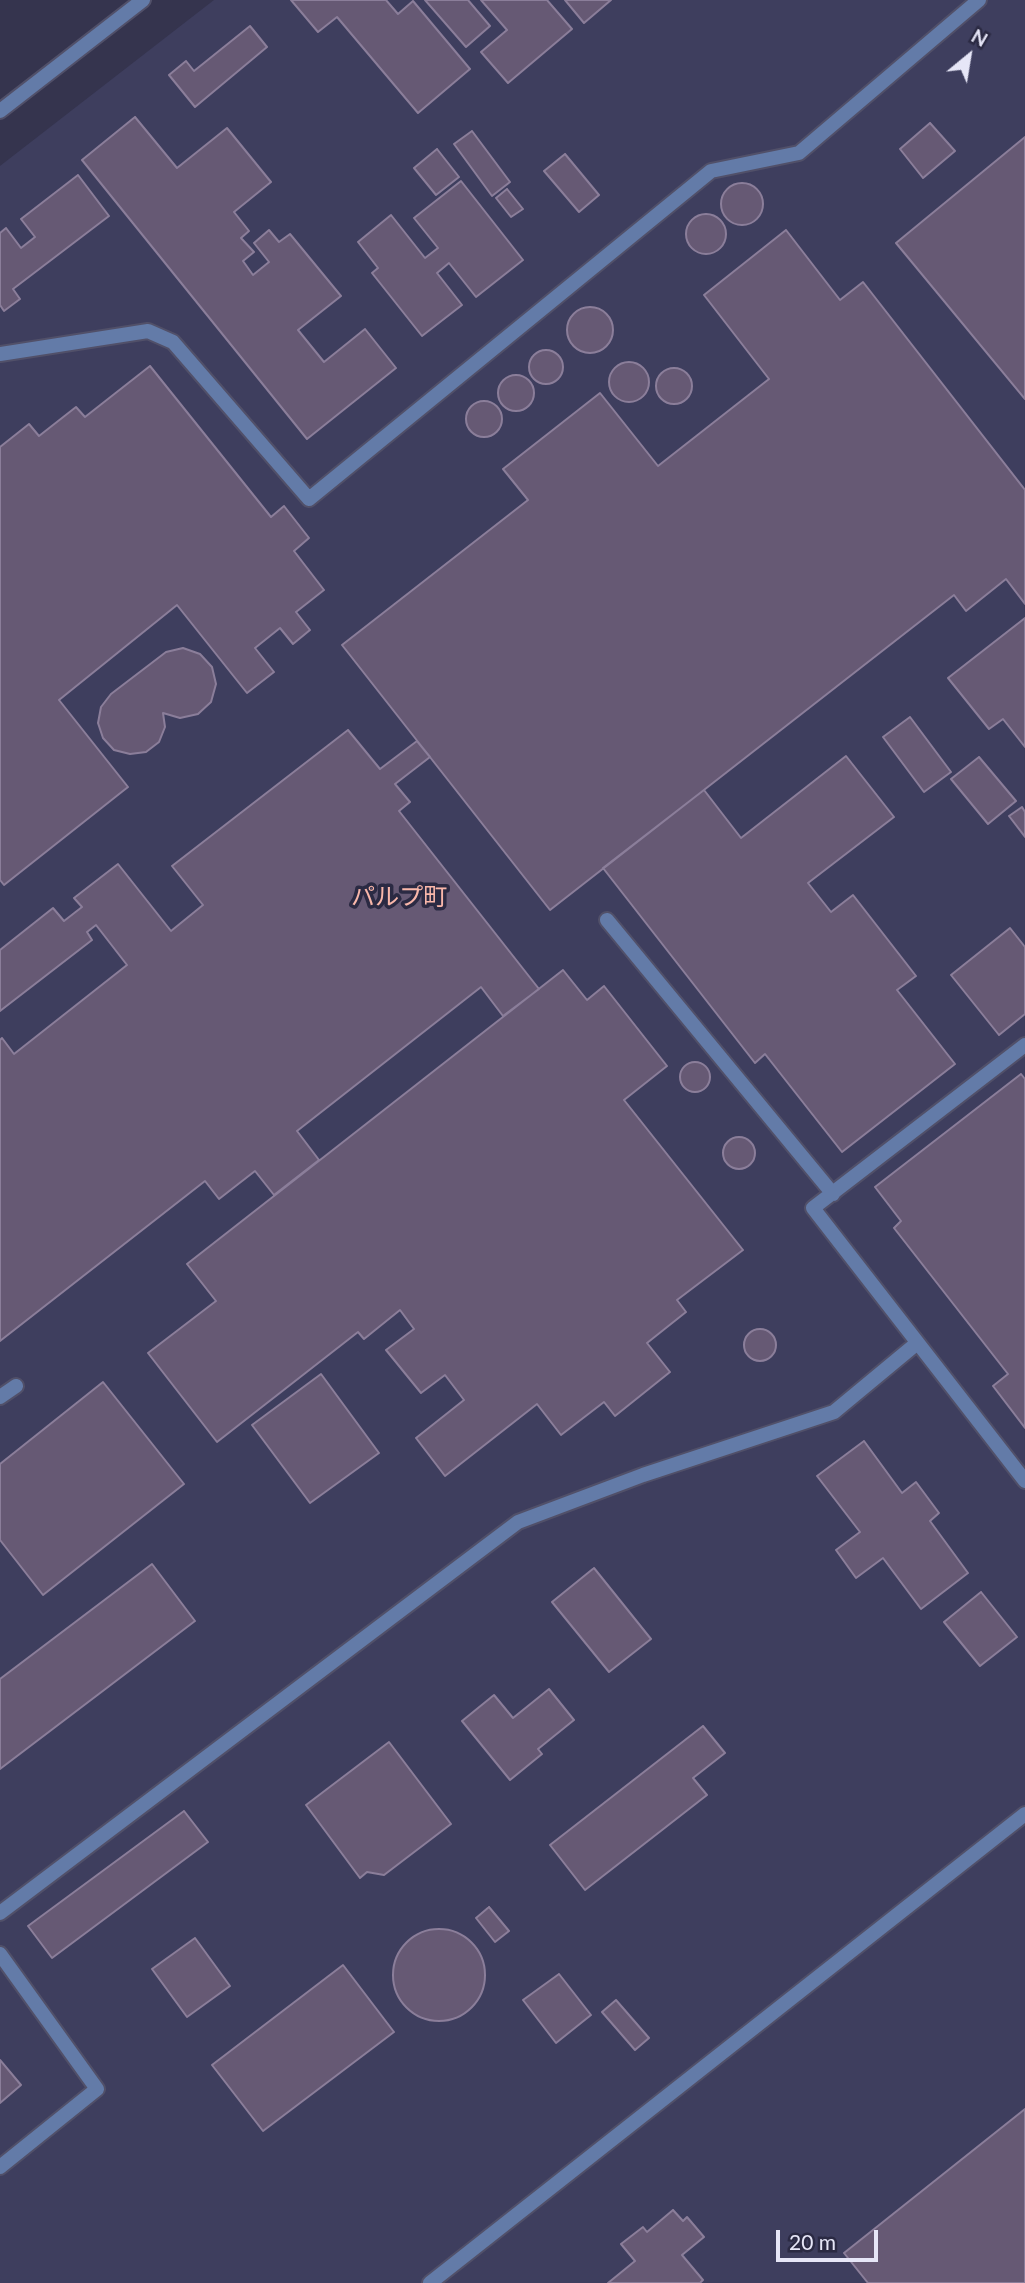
<!DOCTYPE html>
<meta charset="utf-8">
<style>
body{margin:0}
#map{position:relative;width:1025px;height:2283px;overflow:hidden;background:#35344e;font-family:Lato,sans-serif}
canvas{display:block}
.north{position:absolute;left:934px;top:21px;width:70px;height:70px;-webkit-text-stroke:5px #2b2a43;paint-order:stroke;rotate:30deg;font-size:19px;font-weight:700;line-height:28px;text-align:center;color:#e6e6f7}
.north::after{content:'';display:block;margin:auto;width:24px;height:32px;background:#e6e6f7;clip-path:polygon(50% 0,100% 100%,50% 72%,0 100%)}
.scale{position:absolute;left:776px;top:2230px;width:102px;height:32px;box-sizing:border-box;border:4px solid #e6e6f7;border-top:0;padding-left:9px;font-size:21px;line-height:24px;white-space:nowrap;color:#e6e6f7;-webkit-text-stroke:5px #2b2a43;paint-order:stroke}
</style>
<div id="map">
<canvas width="1025" height="2283"></canvas>
<div class="north">N</div>
<div class="scale">20 m</div>
</div>
<script>
const c = document.querySelector('canvas').getContext('2d');
c.lineJoin = 'round';
function paint(path, color) { c.fillStyle = color; c.fill(path, 'evenodd'); }
const poly = rows => new Path2D(rows.map(r => 'M' + r).join(''));
function stroke(path, color, width, dash) { c.strokeStyle = color; c.lineWidth = width; c.lineCap = dash ? 'butt' : 'round'; c.setLineDash(dash || []); c.stroke(path); }
function label(font, color, halo, rows, align = 'center') {
  c.font = font + ' Lato,"Noto Sans JP",sans-serif'; c.lineWidth = 7; c.setLineDash([]); c.textBaseline = 'middle'; c.strokeStyle = halo; c.fillStyle = color; for (const [text, x, y, turn = 0] of rows) {
    c.save(); c.translate(x, y); c.rotate((+turn || 0) * Math.PI / 180); c.textAlign = isNaN(turn) ? turn : align; if (halo) c.strokeText(text, 0, 0); c.fillText(text, 0, 0); c.restore();
  }
}
paint(poly([
 [214,0,1025,0,1025,2283,0,2283,0,166]
]), '#3e3e5e');
const building = poly([
 [291,0,386,0,398,14,413,1,470,69,418,113,337,17,318,32,291,0],
 [425,0,468,0,490,26,466,47,425,0],
 [481,0,547,0,572,29,508,83,481,52,507,30,481,0],
 [565,0,611,0,584,23,565,0],
 [250,26,267,47,195,107,169,75,186,61,194,71,250,26],
 [135,117,177,168,227,128,271,182,234,212,249,231,241,238,254,252,243,261,253,275,269,262,254,243,269,230,279,242,290,234,341,296,298,330,324,362,365,329,396,368,307,439,82,160,135,117],
 [930,123,955,151,923,178,900,149,930,123],
 [472,131,510,182,492,196,454,144,472,131],
 [1025,137,1025,399,896,243,1025,137],
 [437,149,459,177,436,195,414,168,437,149],
 [565,154,599,195,579,212,544,171,565,154],
 [78,175,109,216,13,289,20,299,4,311,0,305,0,233,6,228,21,248,35,237,21,219,78,175],
 [461,181,523,260,476,297,449,263,437,273,462,305,422,336,372,273,378,268,358,242,391,215,425,258,438,248,414,218,461,181],
 '721 204a21 21 0 1 1 42 0a21 21 0 1 1-42 0Z',
 [507,189,523,209,511,217,496,198,507,189],
 '686 234a20 20 0 1 1 40 0a20 20 0 1 1-40 0Z',
 [786,230,840,300,863,282,1025,490,1025,604,1006,579,966,611,954,595,550,910,342,645,528,500,503,469,600,393,658,466,769,379,704,295,786,230],
 '567 330a23 23 0 1 1 46 0a23 23 0 1 1-46 0Z',
 '529 367a17 17 0 1 1 34 0a17 17 0 1 1-34 0Z',
 '609 382a20 20 0 1 1 40 0a20 20 0 1 1-40 0Z',
 [150,366,271,517,284,506,309,538,294,551,324,590,296,612,310,630,293,644,280,628,255,648,274,672,247,693,177,605,59,700,128,787,4,885,0,880,0,447,29,424,39,436,76,407,85,417,150,366],
 '656 386a18 18 0 1 1 36 0a18 18 0 1 1-36 0Z',
 '498 393a18 18 0 1 1 36 0a18 18 0 1 1-36 0Z',
 '466 419a18 18 0 1 1 36 0a18 18 0 1 1-36 0Z',
 [1025,618,1025,747,1003,719,989,729,948,678,1025,618],
 [183,648,200,654,212,667,216,684,211,702,198,714,180,718,163,713,165,727,159,742,146,752,130,754,114,750,103,738,98,723,101,707,111,694,166,652,183,648],
 [910,717,951,772,924,792,883,737,910,717],
 [348,730,380,769,417,741,430,757,395,784,410,802,399,811,539,989,503,1016,481,987,297,1131,319,1160,274,1195,255,1171,219,1199,205,1181,0,1341,0,1040,2,1038,14,1054,127,965,96,925,87,932,92,940,0,1011,0,950,53,908,64,921,82,907,74,898,118,864,171,931,203,905,172,866,348,730],
 [846,756,894,817,808,883,831,912,853,895,916,976,897,990,955,1064,842,1152,765,1054,755,1063,603,868,704,790,741,838,846,756],
 [979,757,1016,801,988,824,951,779,979,757],
 [1022,807,1025,812,1025,837,1009,816,1022,807],
 [1010,928,1025,947,1025,1014,999,1035,951,975,1010,928],
 [563,970,587,1000,604,986,667,1066,624,1100,743,1250,677,1300,686,1312,647,1343,670,1372,615,1416,604,1402,561,1435,537,1404,445,1476,416,1438,464,1400,445,1375,421,1393,386,1350,414,1329,400,1310,364,1339,358,1332,217,1442,148,1353,216,1301,187,1264,563,970],
 '680 1077a15 15 0 1 1 30 0a15 15 0 1 1-30 0Z',
 [1021,1074,1025,1079,1025,1428,993,1386,1008,1374,894,1228,901,1221,875,1187,1021,1074],
 '723 1153a16 16 0 1 1 32 0a16 16 0 1 1-32 0Z',
 '744 1345a16 16 0 1 1 32 0a16 16 0 1 1-32 0Z',
 [321,1374,379,1453,310,1503,252,1425,321,1374],
 [103,1382,184,1484,43,1595,0,1540,0,1464,103,1382],
 [864,1441,902,1493,916,1482,939,1513,930,1521,968,1573,921,1609,883,1558,856,1578,836,1550,860,1532,817,1476,864,1441],
 [152,1564,195,1621,0,1769,0,1679,152,1564],
 [594,1568,651,1639,609,1672,552,1602,594,1568],
 [981,1592,1017,1637,980,1666,944,1622,981,1592],
 [549,1689,574,1720,538,1749,542,1754,510,1780,462,1721,494,1695,513,1718,549,1689],
 [703,1726,725,1753,693,1778,707,1795,585,1890,550,1845,703,1726],
 [389,1742,451,1824,384,1875,367,1872,360,1878,306,1805,389,1742],
 [184,1811,208,1842,52,1958,28,1926,184,1811],
 [489,1907,509,1931,495,1942,476,1918,489,1907],
 '393 1975a46 46 0 1 1 92 0a46 46 0 1 1-92 0Z',
 [195,1938,230,1986,187,2017,152,1969,195,1938],
 [343,1965,394,2032,263,2131,212,2065,343,1965],
 [559,1974,591,2015,556,2043,523,2000,559,1974],
 [616,2000,649,2038,635,2050,602,2012,616,2000],
 [0,2060,21,2085,0,2103,0,2060],
 [1025,2109,1025,2283,868,2283,844,2253,1025,2109],
 [673,2210,683,2221,687,2217,704,2237,682,2255,703,2280,700,2283,608,2283,635,2261,621,2244,643,2227,647,2232,673,2210]
]);
paint(building, '#665974');
stroke(building, '#8b7e9a', 2);
const service = poly([
 [0,354,148,331,173,342,309,499,711,171,799,153,979,0],
 [607,920,833,1194],
 [1025,1045,813,1208,1025,1481],
 [0,1397,16,1386],
 [0,1913,518,1522,643,1475,834,1412,916,1344],
 [0,1954,97,2089,0,2167],
 [430,2283,1025,1814]
]);
const minor = poly([
 [0,111,143,0]
]);
stroke(service, '#515069', 18);
stroke(minor, '#515069', 18);
stroke(service, '#637ba8', 14);
stroke(minor, '#637ba8', 14);
label('24px', '#f9b7aa', '#2b2a43', [
 ["パルプ町",399,897]
]);
</script>
